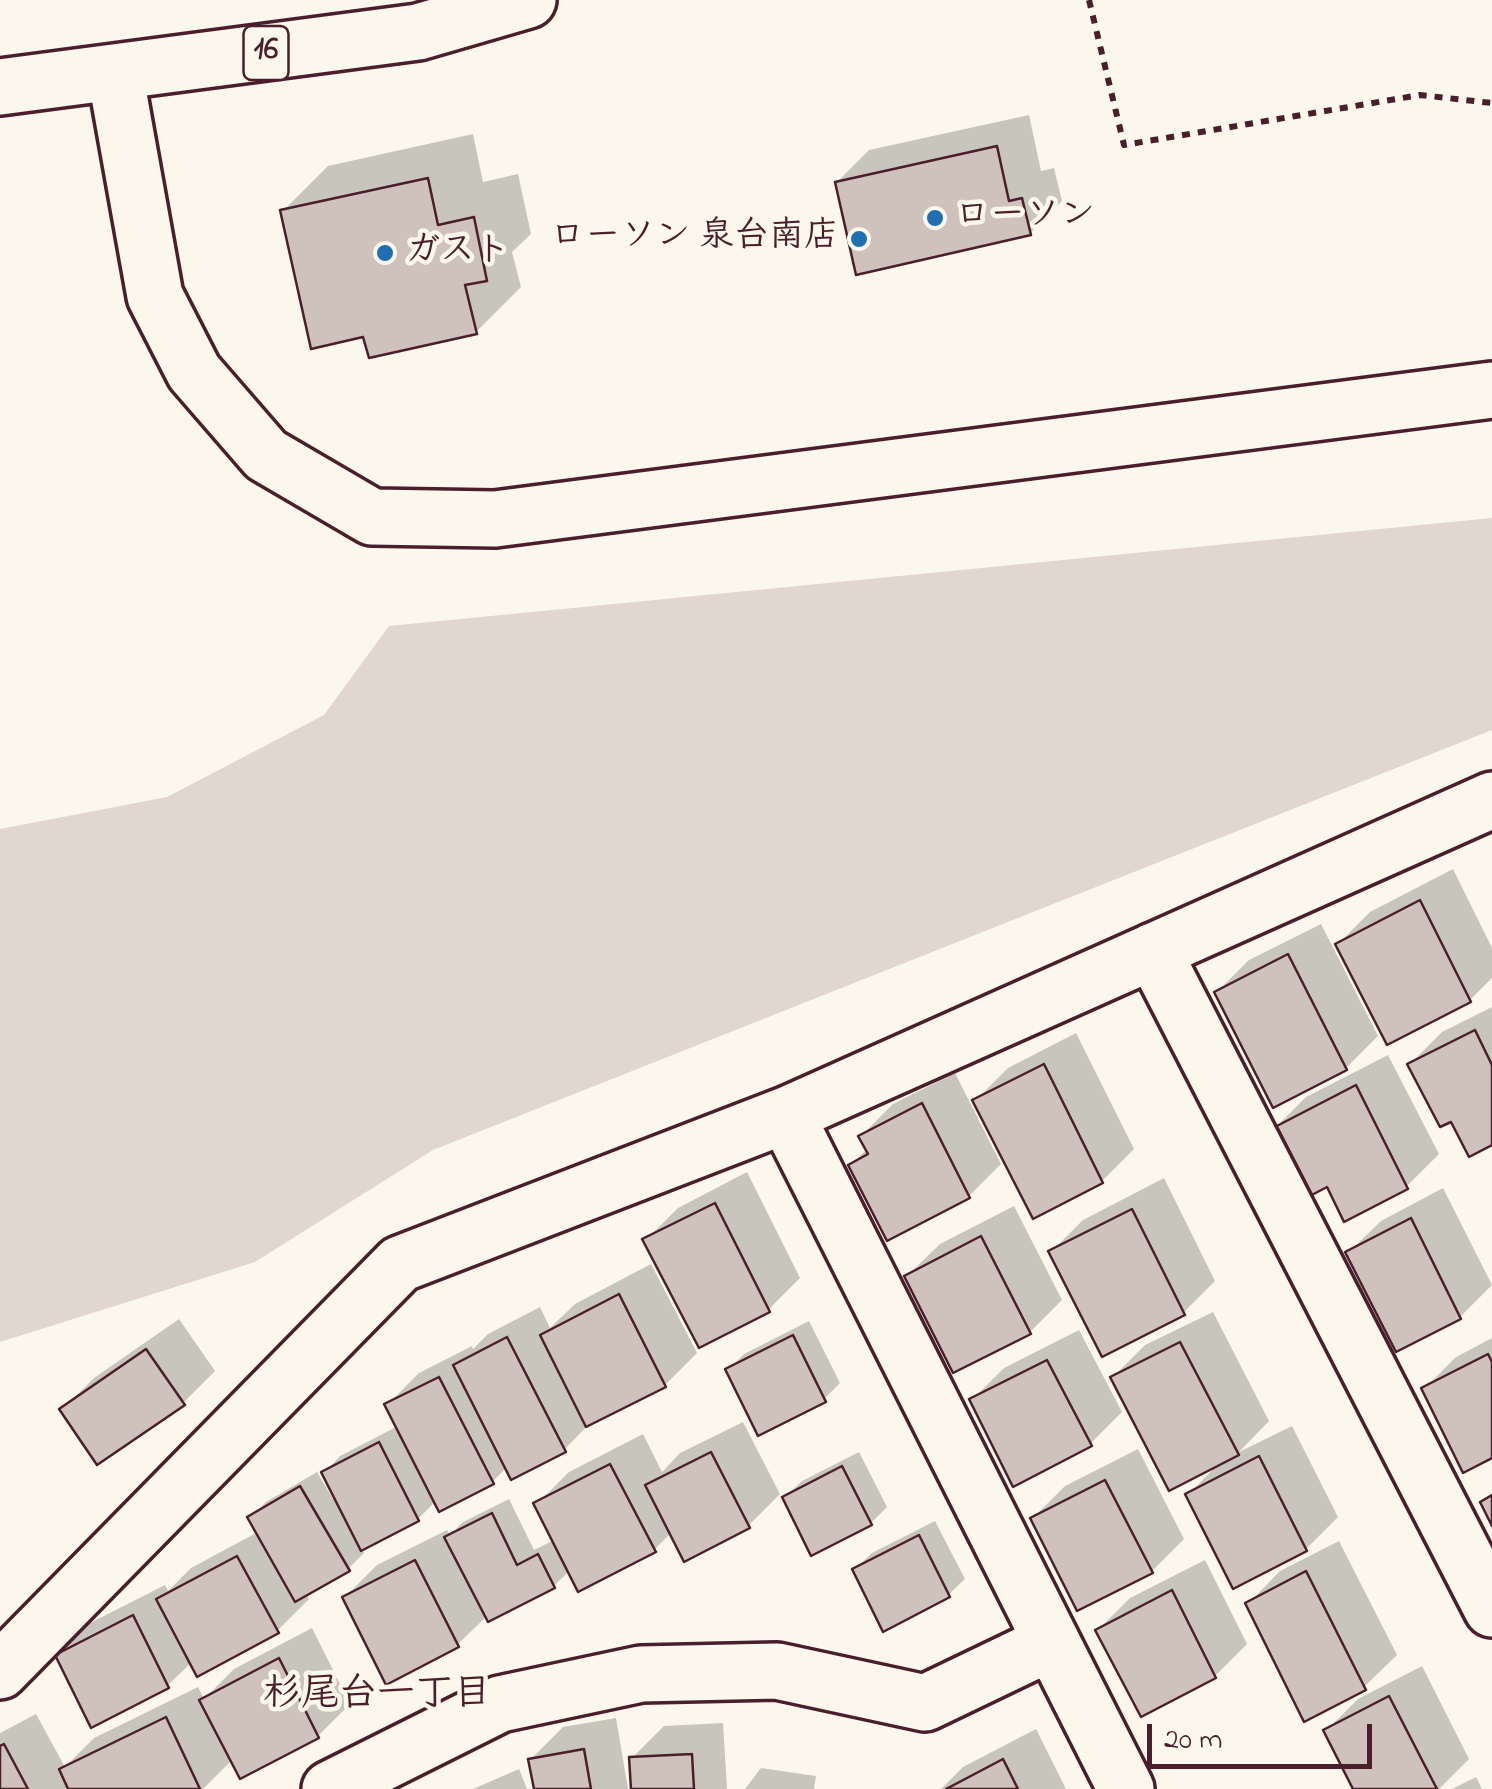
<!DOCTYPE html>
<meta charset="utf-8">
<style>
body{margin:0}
#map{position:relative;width:1492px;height:1789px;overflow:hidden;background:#fbf7ec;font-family:"Indie Flower",sans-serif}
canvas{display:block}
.scale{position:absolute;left:1147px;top:1724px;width:225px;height:45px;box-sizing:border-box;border:5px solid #4a1f2b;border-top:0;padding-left:12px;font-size:30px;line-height:35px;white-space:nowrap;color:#4a1f2b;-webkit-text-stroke:8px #fbf7ec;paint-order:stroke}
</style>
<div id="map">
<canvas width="1492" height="1789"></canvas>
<div class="scale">20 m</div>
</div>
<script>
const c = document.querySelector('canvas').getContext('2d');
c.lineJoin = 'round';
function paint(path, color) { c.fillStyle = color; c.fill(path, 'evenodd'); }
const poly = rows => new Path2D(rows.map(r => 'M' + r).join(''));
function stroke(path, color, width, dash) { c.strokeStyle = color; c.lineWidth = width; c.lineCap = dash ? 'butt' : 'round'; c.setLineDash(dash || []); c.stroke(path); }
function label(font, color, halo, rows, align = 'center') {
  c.font = font + ' "Indie Flower","Klee One",sans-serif'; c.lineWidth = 9; c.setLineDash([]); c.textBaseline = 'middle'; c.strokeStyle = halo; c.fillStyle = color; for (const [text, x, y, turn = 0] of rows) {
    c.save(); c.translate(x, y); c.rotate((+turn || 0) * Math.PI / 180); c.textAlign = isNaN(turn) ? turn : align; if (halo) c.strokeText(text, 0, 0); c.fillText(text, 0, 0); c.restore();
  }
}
paint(poly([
 [1492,518,1492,730,433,1150,255,1262,0,1342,0,829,167,797,324,715,389,626]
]), '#e2d7d0');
paint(poly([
 [1029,115,1041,171,1054,168,1062,201,1030,233,837,182,869,150],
 [473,134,483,182,518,174,531,234,512,252,521,287,476,332,365,335,283,211,328,166],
 [1453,869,1492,948,1492,978,1470,1000,1338,944,1370,912],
 [1321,924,1378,1036,1346,1068,1217,992,1249,960],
 [1492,1007,1492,1142,1452,1118,1410,1064,1442,1032],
 [1076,1033,1134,1149,1102,1181,976,1100,1008,1068],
 [1388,1055,1439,1154,1407,1186,1328,1184,1274,1129,1306,1097],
 [955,1073,1001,1164,969,1196,888,1237,851,1165,868,1148,861,1136,893,1104],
 [747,1172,800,1278,768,1310,646,1240,678,1208],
 [1164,1178,1215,1281,1183,1313,1051,1252,1083,1220],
 [1443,1188,1492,1285,1460,1317,1348,1253,1381,1221],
 [1014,1206,1062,1300,1030,1332,907,1276,940,1244],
 [651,1264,697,1353,665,1385,592,1421,564,1450,507,1467,492,1482,436,1501,418,1519,361,1548,364,1553,348,1569,306,1593,309,1599,277,1631,192,1662,167,1686,58,1655,90,1623,165,1585,168,1591,191,1568,258,1532,250,1518,266,1502,317,1472,333,1499,336,1497,324,1473,340,1456,398,1426,387,1405,419,1373,472,1346,473,1349,488,1334,540,1307,550,1328,575,1304],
 [1213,1312,1269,1421,1239,1452,1292,1426,1338,1517,1306,1549,1188,1495,1218,1464,1113,1377,1145,1345],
 [179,1319,215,1371,183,1403,62,1410,94,1378],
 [809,1321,840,1383,824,1399,728,1370,744,1354],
 [1079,1330,1122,1412,1090,1444,972,1400,1004,1368],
 [1492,1338,1492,1455,1424,1389,1456,1357],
 [743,1422,780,1494,748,1526,672,1532,654,1550,570,1570,554,1586,487,1616,457,1645,345,1597,377,1565,447,1530,450,1535,463,1522,509,1499,534,1550,554,1540,537,1504,569,1472,643,1434,662,1472,680,1453],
 [1138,1449,1184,1539,1152,1571,1033,1518,1065,1486],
 [859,1452,887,1507,871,1523,785,1497,802,1481],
 [935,1521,965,1579,948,1595,855,1569,872,1553],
 [1339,1541,1397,1655,1364,1687,1248,1604,1280,1571],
 [1205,1560,1247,1644,1215,1676,1098,1630,1130,1598],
 [312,1628,350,1704,318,1736,233,1759,203,1789,71,1789,69,1785,65,1789,0,1789,0,1733,36,1714,65,1767,94,1738,198,1687,204,1699,234,1669],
 [1422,1666,1469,1759,1439,1789,1356,1789,1326,1731,1358,1699],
 [616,1718,628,1789,536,1789,531,1759,563,1727],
 [723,1723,727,1789,633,1789,632,1758,664,1726],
 [1036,1729,1066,1789,941,1789,963,1767],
 [761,1768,816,1776,814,1789,745,1789],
 [519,1769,527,1789,473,1789],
 [1476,1777,1482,1789,1452,1789]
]), '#0003');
const building = poly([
 [997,146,1009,201,1022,198,1031,235,856,275,835,182,997,146],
 [428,178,438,225,474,217,487,281,465,285,477,334,369,358,363,337,311,349,280,210,428,178],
 [1420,900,1471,1002,1387,1045,1335,944,1420,900],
 [1288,954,1347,1070,1273,1108,1214,992,1288,954],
 [1475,1030,1492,1065,1492,1145,1469,1157,1451,1122,1440,1127,1407,1064,1475,1030],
 [1044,1064,1103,1183,1033,1219,972,1100,1044,1064],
 [1356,1085,1408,1189,1344,1222,1327,1187,1306,1198,1271,1129,1356,1085],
 [922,1103,970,1198,887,1241,848,1165,868,1154,858,1136,922,1103],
 [715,1203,770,1312,699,1348,642,1239,715,1203],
 [1132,1209,1185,1315,1102,1357,1048,1251,1132,1209],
 [1411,1218,1461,1319,1396,1352,1345,1252,1411,1218],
 [981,1236,1031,1334,953,1373,904,1276,981,1236],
 [619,1294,666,1387,586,1427,540,1335,619,1294],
 [793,1335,826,1402,758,1436,725,1369,793,1335],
 [507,1337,566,1452,511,1480,453,1365,507,1337],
 [1180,1342,1239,1455,1169,1491,1110,1377,1180,1342],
 [146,1349,185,1405,97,1465,59,1409,146,1349],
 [1488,1354,1492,1362,1492,1458,1463,1473,1421,1388,1488,1354],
 [1047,1360,1092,1446,1013,1487,969,1399,1047,1360],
 [439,1377,494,1484,439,1512,384,1404,439,1377],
 [379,1442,419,1521,361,1551,321,1472,379,1442],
 [711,1452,750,1528,684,1562,645,1485,711,1452],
 [1259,1456,1307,1551,1233,1589,1185,1494,1259,1456],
 [610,1464,656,1552,578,1592,533,1503,610,1464],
 [842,1466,872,1525,811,1556,782,1497,842,1466],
 [1105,1480,1153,1573,1077,1611,1030,1518,1105,1480],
 [300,1486,350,1571,295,1602,247,1517,300,1486],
 [1492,1495,1492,1526,1480,1502,1492,1495],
 [492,1513,517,1565,538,1554,555,1588,488,1622,444,1537,492,1513],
 [919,1535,950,1597,883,1632,852,1569,919,1535],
 [237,1556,279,1633,197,1677,156,1599,237,1556],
 [415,1560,459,1647,386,1685,342,1597,415,1560],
 [1306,1571,1366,1690,1304,1722,1245,1603,1306,1571],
 [1172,1590,1216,1678,1141,1717,1095,1630,1172,1590],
 [133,1615,169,1688,91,1728,55,1655,133,1615],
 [279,1658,319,1738,240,1779,199,1700,279,1658],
 [1389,1696,1437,1789,1353,1789,1323,1730,1389,1696],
 [166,1717,200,1789,68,1789,59,1769,166,1717],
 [4,1744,28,1789,0,1789,0,1746,4,1744],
 [584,1749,591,1789,534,1789,528,1759,584,1749],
 [692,1754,694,1789,631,1789,629,1757,692,1754],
 [1003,1759,1018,1789,946,1789,1003,1759]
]);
paint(building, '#cfc2bc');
stroke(building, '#4a1f2b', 2.5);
const minor = poly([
 [115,73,155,296,194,372,266,455,372,517,495,519,1492,390],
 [1153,951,1492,1609],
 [786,1115,1126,1789],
 [0,1671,400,1264,786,1115,1492,800],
 [330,1789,500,1704,641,1674,777,1671,925,1703,1052,1642]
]);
const major = poly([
 [0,87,418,32,528,0]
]);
stroke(minor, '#4a1f2b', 62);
stroke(major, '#4a1f2b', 62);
stroke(poly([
 [1089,0,1124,145,1420,95,1492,103]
]), '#4a1f2b', 6, [8, 8]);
stroke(minor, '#fbf7ec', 55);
stroke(major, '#fbf7ec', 55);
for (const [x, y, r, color] of [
 [935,218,10,"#1f6fb2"],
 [859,239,10,"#1f6fb2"],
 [385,253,10,"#1f6fb2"]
]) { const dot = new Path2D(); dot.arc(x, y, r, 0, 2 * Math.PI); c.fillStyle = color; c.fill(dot); stroke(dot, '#fbf7ec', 4); }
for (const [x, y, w] of [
 [266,53,45]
]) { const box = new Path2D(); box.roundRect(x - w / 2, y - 27, w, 54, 8); c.fillStyle = '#fbf7ec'; c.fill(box); stroke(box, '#4a1f2b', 2.5); }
label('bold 32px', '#4a1f2b', null, [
 ["16",266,53]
]);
label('bold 35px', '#4a1f2b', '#fbf7ec', [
 ["ローソン",955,218],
 ["ローソン 泉台南店",839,239,"right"],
 ["ガスト",405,253]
], 'left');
label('bold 38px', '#4a1f2b', '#fbf7ec', [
 ["杉尾台一丁目",377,1698]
]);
</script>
